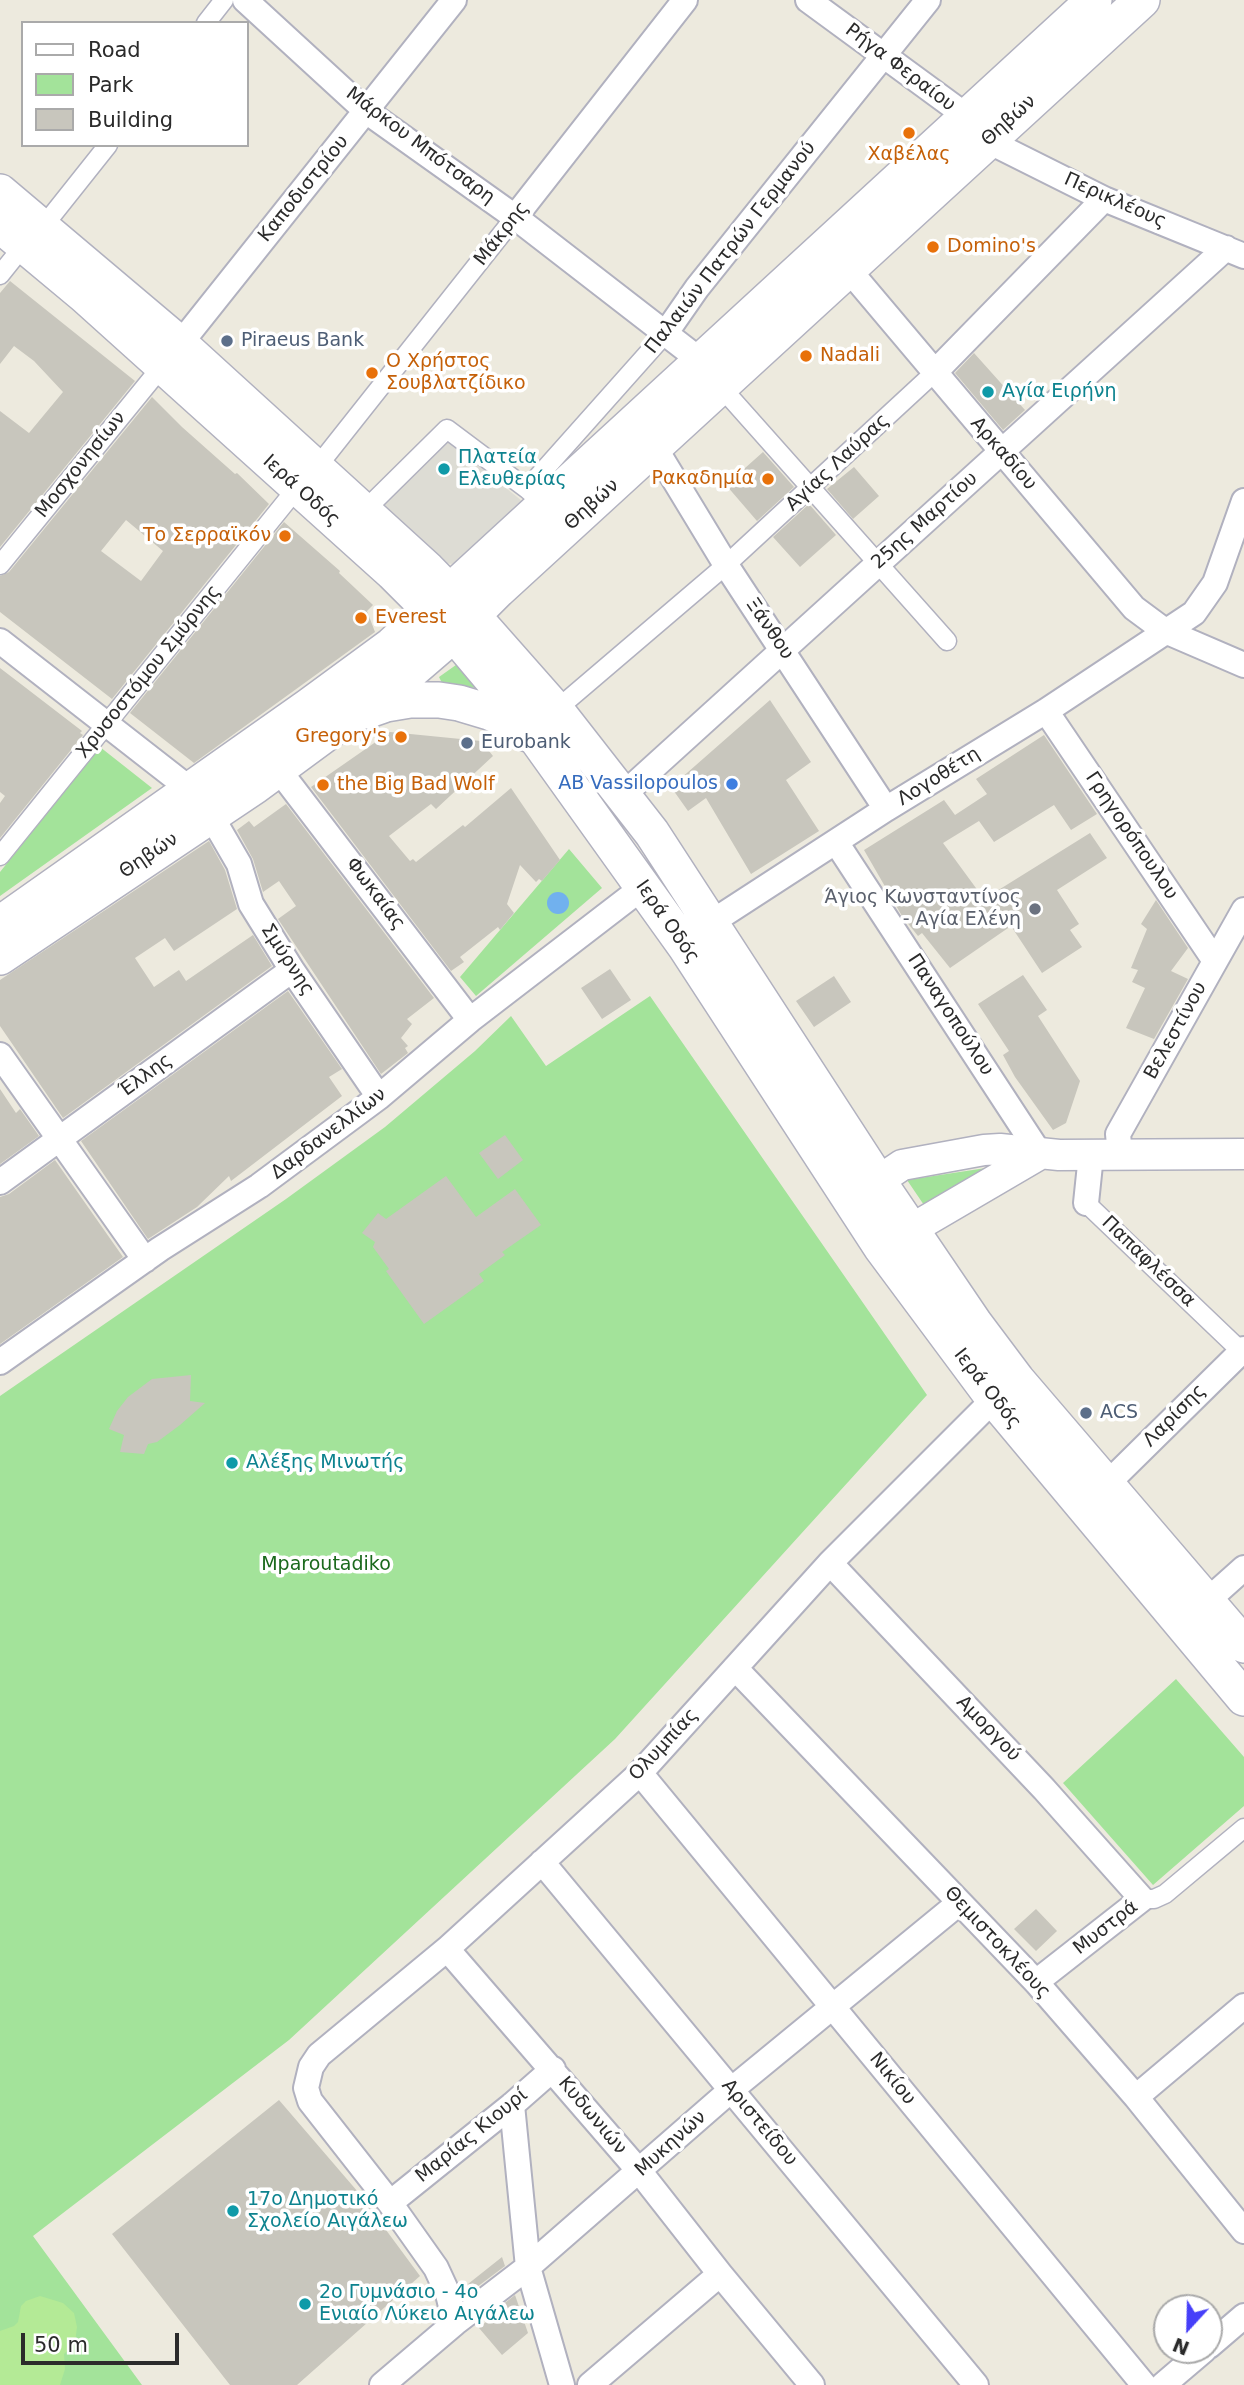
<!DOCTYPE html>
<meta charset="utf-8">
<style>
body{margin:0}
#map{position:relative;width:1244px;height:2385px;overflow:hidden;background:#edeade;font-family:"DejaVu Sans",sans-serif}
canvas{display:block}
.legend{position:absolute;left:21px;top:21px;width:228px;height:126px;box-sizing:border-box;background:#fff;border:2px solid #aaa;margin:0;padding:9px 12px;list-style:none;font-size:21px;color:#2b2b2b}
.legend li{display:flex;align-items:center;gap:14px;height:35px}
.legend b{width:35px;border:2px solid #aaa}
.north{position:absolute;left:1153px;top:2294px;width:70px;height:70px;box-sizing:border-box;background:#fff;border:2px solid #aaa;border-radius:50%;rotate:202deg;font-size:19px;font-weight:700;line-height:28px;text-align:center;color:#2b2b2b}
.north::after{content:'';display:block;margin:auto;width:24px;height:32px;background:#463ff9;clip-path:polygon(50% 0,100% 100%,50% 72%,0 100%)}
.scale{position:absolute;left:21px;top:2333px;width:158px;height:32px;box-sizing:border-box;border:4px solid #2b2b2b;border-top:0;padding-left:9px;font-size:21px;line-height:24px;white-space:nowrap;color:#2b2b2b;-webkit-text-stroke:5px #fff;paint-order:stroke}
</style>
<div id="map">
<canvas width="1244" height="2385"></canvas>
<ul class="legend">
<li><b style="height:9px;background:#fff"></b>Road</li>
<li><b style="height:19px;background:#a3e39a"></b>Park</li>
<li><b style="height:19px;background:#c8c6bd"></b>Building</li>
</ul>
<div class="north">N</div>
<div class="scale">50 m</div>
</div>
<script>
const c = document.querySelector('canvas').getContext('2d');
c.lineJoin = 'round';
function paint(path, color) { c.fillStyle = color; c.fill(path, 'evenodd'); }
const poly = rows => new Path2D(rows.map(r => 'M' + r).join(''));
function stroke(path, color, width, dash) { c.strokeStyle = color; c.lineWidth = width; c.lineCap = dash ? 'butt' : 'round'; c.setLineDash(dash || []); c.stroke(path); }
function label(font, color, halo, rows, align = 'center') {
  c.font = font + ' "DejaVu Sans",sans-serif'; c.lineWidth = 7; c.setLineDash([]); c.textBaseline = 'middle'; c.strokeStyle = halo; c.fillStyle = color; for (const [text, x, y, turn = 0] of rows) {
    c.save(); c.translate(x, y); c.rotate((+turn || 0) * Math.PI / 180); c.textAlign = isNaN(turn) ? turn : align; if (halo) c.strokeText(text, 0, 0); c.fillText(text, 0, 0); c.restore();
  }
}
paint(poly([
 [463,660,477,688,443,685,439,677],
 [100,747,152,788,0,896,0,872],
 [569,849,602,888,476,996,460,977],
 [650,996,927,1395,615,1739,289,2040,33,2236,142,2385,0,2385,0,1396,286,1199,385,1127,475,1051,511,1016,546,1066],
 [999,1166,926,1208,907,1180],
 [1176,1679,1244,1757,1244,1806,1153,1885,1063,1783]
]), '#a3e39a');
paint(poly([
 [40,2296,63,2303,74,2313,77,2327,75,2343,64,2354,65,2369,60,2385,0,2385,0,2331,14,2326,18,2322,21,2306,26,2301]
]), '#b4ea96');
paint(poly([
 [443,437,522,501,484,543,458,564,429,563,366,502]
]), '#dddcd4');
paint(poly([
 '547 903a11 11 0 1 1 22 0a11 11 0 1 1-22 0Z'
]), '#71b1ee');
paint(poly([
 [10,281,135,381,0,547,0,411,29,433,63,392,34,361,14,346,0,364,0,293],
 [974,353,1025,410,1003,430,955,373],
 [152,397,182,427,235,474,237,473,269,504,112,699,0,612,0,576,9,572],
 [126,520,163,551,141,581,101,551],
 [763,452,794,487,757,521,726,485],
 [854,467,879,496,853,519,827,489],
 [809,504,836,535,800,567,773,537],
 [284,522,340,571,339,573,373,605,367,611,375,632,194,763,130,713],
 [0,668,82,731,80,733,83,735,0,838,0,803,5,796,0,792],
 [770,700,811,762,786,780,819,831,751,874,706,798,688,811,671,787],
 [390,732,481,741,493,756,436,809,431,804,389,836,410,861,413,859,416,862,463,825,465,827,511,788,560,860,542,881,539,879,536,882,520,865,507,904,514,913,500,930,498,927,460,957,464,962,451,971,311,787],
 [1044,735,1097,814,1071,830,1054,805,994,842,979,821,943,843,984,899,1090,833,1107,858,1057,890,1079,924,1070,930,1082,947,1042,973,1011,926,950,968,922,933,918,936,902,916,864,850,944,800,955,815,987,794,976,779],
 [286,804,434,998,407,1019,412,1024,401,1038,408,1046,405,1048,408,1053,381,1074,278,919,296,906,279,881,263,892,253,859,237,830,249,821,254,827],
 [209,841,225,870,237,909,174,951,165,938,135,958,154,987,179,970,186,981,253,935,272,966,63,1118,0,1026,0,980],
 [1156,900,1188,948,1171,971,1188,979,1154,1039,1126,1028,1145,988,1132,982,1138,970,1131,968,1147,929,1141,924],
 [610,969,631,1000,602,1019,581,988],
 [1023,975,1047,1010,1038,1016,1080,1081,1066,1123,1053,1130,1015,1077,1003,1055,1009,1051,978,1004],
 [834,976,851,1002,814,1027,796,1001],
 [288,991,342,1069,329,1077,342,1096,231,1181,229,1176,197,1207,148,1239,81,1141],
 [0,1089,16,1113,20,1109,39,1136,0,1164],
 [505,1135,523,1160,498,1179,479,1153],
 [55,1160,123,1257,0,1344,0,1197,9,1194],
 [446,1176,476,1217,515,1189,541,1225,502,1252,505,1255,479,1274,484,1281,424,1324,386,1271,389,1269,373,1247,375,1242,362,1233,378,1213,386,1219],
 [191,1375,190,1401,205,1403,180,1425,157,1442,148,1444,144,1454,120,1452,124,1435,109,1429,117,1411,128,1397,152,1379],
 [1036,1909,1057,1931,1036,1951,1014,1929],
 [279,2100,358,2192,420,2276,297,2385,230,2385,112,2234],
 [502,2257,505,2266,473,2290,468,2284],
 [515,2295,528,2333,502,2355,479,2328,494,2315,492,2313]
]), '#c8c6bd');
const pedestrian = poly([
 [206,23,224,0],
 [42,228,108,145],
 [0,275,24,245],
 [721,387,947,641],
 [317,467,515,217],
 [527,489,665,334],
 [364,511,447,429,527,489,545,505],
 [0,565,163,365],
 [556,710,726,565,934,373],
 [0,856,297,488],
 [1086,1203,1244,1354],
 [1142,1899,1154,1899,1165,1894,1244,1828]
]);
const minor = poly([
 [245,0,366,111,515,217,701,361],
 [808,0,954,107,1000,147,1104,199,1244,256],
 [515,217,685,0],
 [848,269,1134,608,1165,631,1244,665],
 [665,334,697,288,928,0],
 [180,344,454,0],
 [934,373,1104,199],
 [655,448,726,565,886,809],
 [0,641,191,790],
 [1046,711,1215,961],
 [278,769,470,1020],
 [624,794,1226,248],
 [210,814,239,864,251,904,292,970,379,1097],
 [836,842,1040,1154],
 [712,922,886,809,1046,711,1194,613,1215,583,1244,501],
 [0,1055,145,1260],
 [1120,1155,1118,1134,1244,910],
 [0,1182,292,970],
 [1086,1203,1091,1155],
 [0,1362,160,1249,259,1186,379,1097,470,1020,643,887],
 [1107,1484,1244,1349],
 [830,1563,1044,1789,1142,1899,1036,1982],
 [1207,1601,1244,1568],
 [735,1668,1036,1982,1136,2097,1244,2231],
 [640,1773,1144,2385],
 [542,1862,976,2385],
 [447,1949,640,2172,720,2274,812,2385],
 [1136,2097,1244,2006],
 [512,2105,528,2267,562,2385],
 [390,2203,512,2105,553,2069],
 [455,2323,448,2294,436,2268,390,2203,310,2101,306,2088,311,2067,319,2055,447,1949,640,1773,830,1563,994,1399],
 [1209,2346,1244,2316],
 [382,2385,455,2323,528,2267,731,2090,959,1903],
 [590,2385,720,2274],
 [1163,2385,1204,2350]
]);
const tertiary = poly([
 [859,1194,902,1165,984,1150,1000,1149,1059,1155,1244,1154],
 [893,1240,1040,1154]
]);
const secondary = poly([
 [0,192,180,344,427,569,473,616,556,710,652,833,878,1181,975,1324,1017,1380,1244,1645],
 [0,225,84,295,393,573,454,634,506,696,685,946,881,1247,994,1399,1244,1698],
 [366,711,386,704,410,700,439,700,459,703,489,712,512,722,528,734],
 [0,924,309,706,392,645,1094,0],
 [0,957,255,786,411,671,454,634,498,590,1142,0]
]);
stroke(pedestrian, '#b1b1bf', 21);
stroke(minor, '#b1b1bf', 28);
stroke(tertiary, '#b1b1bf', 33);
stroke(secondary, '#b1b1bf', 38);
stroke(pedestrian, '#fff', 18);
stroke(minor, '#fff', 24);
stroke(tertiary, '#fff', 30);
stroke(secondary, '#fff', 35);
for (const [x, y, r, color] of [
 [909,133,7,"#e8710a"],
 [933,247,7,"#e8710a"],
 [227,341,7,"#5c6f8a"],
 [806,356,7,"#e8710a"],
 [372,373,7,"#e8710a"],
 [988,392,7,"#0f9aa8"],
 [444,469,7,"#0f9aa8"],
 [768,479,7,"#e8710a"],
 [285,536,7,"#e8710a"],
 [361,618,7,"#e8710a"],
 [401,737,7,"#e8710a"],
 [467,743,7,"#5c6f8a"],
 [732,784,7,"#3f7fe0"],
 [323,785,7,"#e8710a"],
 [1035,909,7,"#6b7280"],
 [1086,1413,7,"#5c6f8a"],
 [232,1463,7,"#0f9aa8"],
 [233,2211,7,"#0f9aa8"],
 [305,2304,7,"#0f9aa8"]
]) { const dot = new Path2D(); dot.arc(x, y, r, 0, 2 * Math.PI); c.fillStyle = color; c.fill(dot); stroke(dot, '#fff', 2.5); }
label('19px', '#2b2b2b', '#fff', [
 ["Ρήγα Φεραίου",900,68,37],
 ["Θηβών",1009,121,-42],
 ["Μάρκου Μπότσαρη",420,146,37],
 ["Καποδιστρίου",304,189,-51],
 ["Περικλέους",1115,201,24],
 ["Μάκρης",502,234,-52],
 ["Παλαιών Πατρών Γερμανού",731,248,-52],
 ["Αρκαδίου",1003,454,49],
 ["Αγίας Λαύρας",838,463,-43],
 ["Μοσχονησίων",81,465,-51],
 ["Ιερά Οδός",301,491,42],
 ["Θηβών",592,505,-42],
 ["25ης Μαρτίου",925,521,-42],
 ["Ξάνθου",769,629,56],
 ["Χρυσοστόμου Σμύρνης",149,672,-51],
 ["Λογοθέτη",939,777,-32],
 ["Γρηγορόπουλου",1131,836,56],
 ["Θηβών",149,856,-34],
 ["Φωκαίας",375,894,53],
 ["Ιερά Οδός",667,922,55],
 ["Σμύρνης",287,960,57],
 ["Παναγοπούλου",950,1015,57],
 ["Βελεστίνου",1176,1031,-61],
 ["Έλλης",146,1076,-36],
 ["Δαρδανελλίων",329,1134,-37],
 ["Παπαφλέσσα",1148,1262,44],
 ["Ιερά Οδός",987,1389,52],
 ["Λαρίσης",1175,1416,-45],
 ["Αμοργού",988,1729,46],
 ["Ολυμπίας",664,1745,-47],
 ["Μυστρά",1106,1928,-38],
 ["Θεμιστοκλέους",997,1943,47],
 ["Νικίου",892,2079,51],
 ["Κυδωνιών",592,2116,50],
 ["Αριστείδου",759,2123,50],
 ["Μαρίας Κιουρί",472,2136,-39],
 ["Μυκηνών",671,2144,-42]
]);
label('19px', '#c56008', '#fff', [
 ["Χαβέλας",909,155,"center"],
 ["Domino's",947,247],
 ["Nadali",820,356],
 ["Ο Χρήστος",386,362],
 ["Σουβλατζίδικο",386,384],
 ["Ρακαδημία",754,479,"right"],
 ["Το Σερραϊκόν",271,536,"right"],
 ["Everest",375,618],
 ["Gregory's",387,737,"right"],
 ["the Big Bad Wolf",337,785]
], 'left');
label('19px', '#4e5e75', '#fff', [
 ["Piraeus Bank",241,341],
 ["Eurobank",481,743],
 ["ACS",1100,1413]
], 'left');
label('19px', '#0d838f', '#fff', [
 ["Αγία Ειρήνη",1002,392],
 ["Πλατεία",458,458],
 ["Ελευθερίας",458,480],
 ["Αλέξης Μινωτής",246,1463],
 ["17o Δημοτικό",247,2200],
 ["Σχολείο Αιγάλεω",247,2222],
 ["2ο Γυμνάσιο - 4ο",319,2293],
 ["Ενιαίο Λύκειο Αιγάλεω",319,2315]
], 'left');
label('19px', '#366cbe', '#fff', [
 ["AB Vassilopoulos",718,784]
], 'right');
label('19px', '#5b616d', '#fff', [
 ["Άγιος Κωνσταντίνος",1021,898],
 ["- Αγία Ελένη",1021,920]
], 'right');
label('19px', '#1b691c', '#fff', [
 ["Mparoutadiko",326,1565]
]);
</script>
